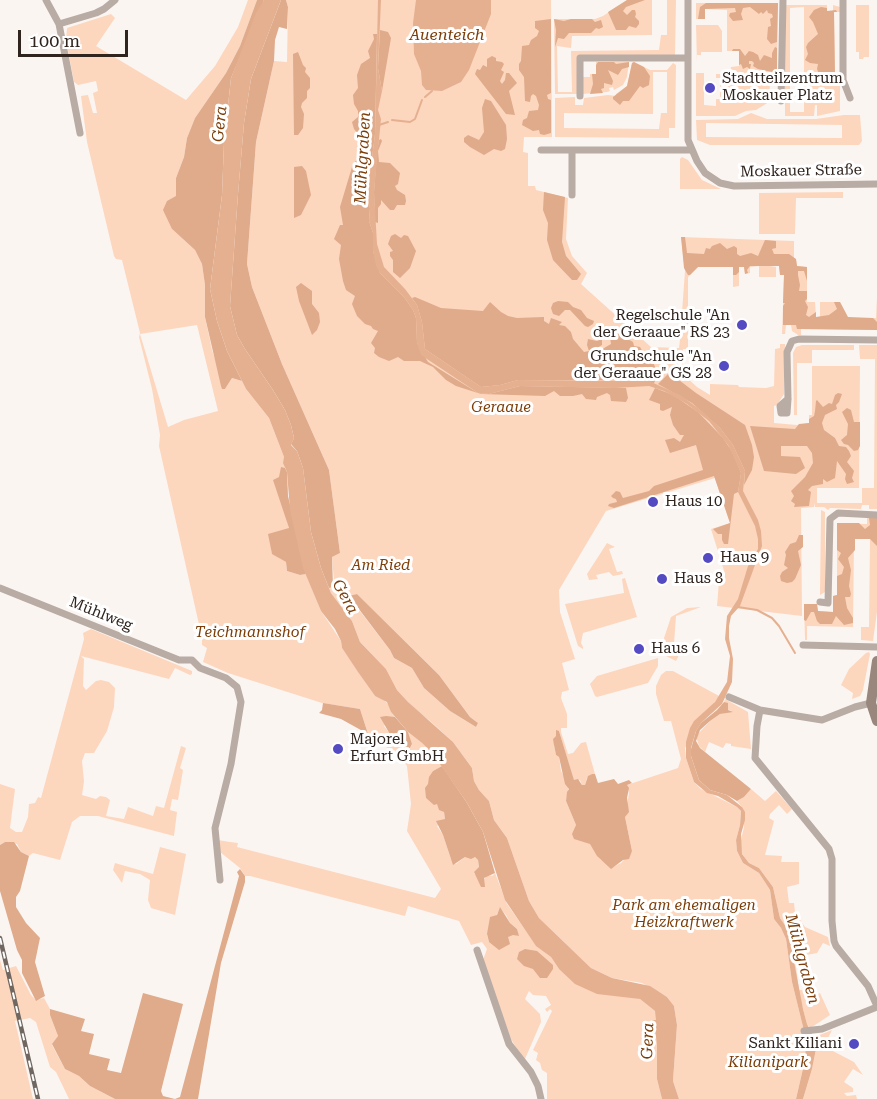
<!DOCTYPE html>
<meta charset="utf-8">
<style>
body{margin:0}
#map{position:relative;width:877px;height:1099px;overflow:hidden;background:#fbf5f2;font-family:"Roboto Serif",serif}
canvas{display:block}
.scale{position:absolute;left:18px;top:30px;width:110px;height:27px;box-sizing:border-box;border:3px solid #2f241e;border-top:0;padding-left:8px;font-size:18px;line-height:21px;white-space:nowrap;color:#2f241e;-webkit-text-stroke:4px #fff;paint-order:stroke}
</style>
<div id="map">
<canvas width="877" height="1099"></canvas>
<div class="scale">100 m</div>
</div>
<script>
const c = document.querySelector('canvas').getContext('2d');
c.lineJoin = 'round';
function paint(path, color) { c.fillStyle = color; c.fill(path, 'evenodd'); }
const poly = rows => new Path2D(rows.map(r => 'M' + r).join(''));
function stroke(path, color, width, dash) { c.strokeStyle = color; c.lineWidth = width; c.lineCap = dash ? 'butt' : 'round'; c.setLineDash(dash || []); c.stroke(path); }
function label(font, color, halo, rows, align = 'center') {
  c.font = font + ' "Roboto Serif",serif'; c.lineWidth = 6; c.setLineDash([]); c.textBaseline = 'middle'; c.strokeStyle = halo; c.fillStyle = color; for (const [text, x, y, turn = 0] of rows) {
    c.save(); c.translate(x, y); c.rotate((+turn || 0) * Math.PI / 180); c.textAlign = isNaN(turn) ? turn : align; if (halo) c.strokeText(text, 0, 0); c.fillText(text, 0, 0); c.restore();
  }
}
paint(poly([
 [248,0,257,0,240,46,226,73,195,118,187,138,184,157,176,178,177,196,172,229,195,250,202,264,205,285,205,317,212,350,225,389,232,378,242,381,246,389,269,418,284,457,285,468,281,468,281,499,289,528,271,547,272,553,286,562,287,571,300,575,306,574,321,611,341,641,342,648,375,696,382,698,390,706,391,712,395,717,390,717,384,726,391,735,406,749,410,748,412,745,408,732,422,743,442,766,433,771,426,798,437,804,444,812,445,819,437,826,443,835,451,859,456,864,465,857,475,857,478,860,479,868,474,873,478,878,484,879,487,875,492,876,495,873,507,904,536,945,551,957,559,969,640,999,655,1011,659,1019,657,1079,662,1099,547,1099,547,1073,542,1070,540,1063,536,1060,538,1053,533,1050,552,1011,550,1009,547,1012,545,1009,551,1005,546,996,533,995,529,991,525,999,540,1014,541,1022,525,1059,523,1059,511,1039,483,960,487,949,482,942,471,945,459,921,408,906,405,916,250,876,245,876,240,868,220,852,218,840,230,842,238,843,237,847,435,898,441,889,407,831,411,804,407,766,400,757,368,734,360,709,322,703,228,673,203,662,207,648,202,645,202,638,159,446,160,435,152,389,139,337,140,333,122,260,116,259,114,256,87,142,81,96,88,95,93,113,97,113,93,93,98,91,96,81,78,85,74,82,66,40,67,28,111,14,115,18,96,46,186,100,215,66,238,27],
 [197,325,218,411,184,420,168,427,140,334],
 [500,908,506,915,510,923,517,929,518,936,513,934,489,942,487,935],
 [286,0,551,0,552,137,524,137,523,152,528,153,528,186,535,186,536,190,568,198,566,239,572,256,587,273,581,284,651,347,679,348,681,331,688,331,688,349,683,349,683,374,697,387,710,395,710,384,738,385,739,387,766,388,774,386,775,349,780,348,780,344,785,344,784,394,777,405,774,406,774,423,797,425,809,423,809,415,812,415,812,366,860,366,859,488,817,488,817,503,862,503,862,488,874,488,875,359,860,359,859,345,877,345,877,509,869,509,869,505,862,505,861,509,830,508,828,510,824,507,815,507,815,503,814,507,801,508,802,616,717,606,719,581,724,579,725,574,711,529,730,523,715,478,606,511,559,590,560,612,575,659,562,663,569,690,562,692,561,698,567,714,567,728,561,728,561,732,568,754,573,753,581,743,586,742,595,774,592,774,587,778,585,785,582,785,580,780,574,781,559,731,554,745,556,755,559,757,561,771,569,786,566,801,576,825,575,830,582,840,590,843,600,859,606,863,613,867,621,863,632,851,625,817,629,793,627,785,678,768,681,759,671,721,664,721,656,694,656,686,661,675,666,671,673,671,719,696,685,748,686,758,694,782,701,789,737,807,741,811,740,825,736,840,737,851,743,863,759,873,770,890,774,919,781,928,786,939,792,982,806,1039,805,1060,796,1099,679,1099,673,1081,677,1025,674,1006,667,997,642,983,612,978,591,968,539,918,529,901,507,838,494,820,489,801,479,790,474,781,472,768,453,742,429,720,416,711,397,690,386,669,360,642,352,621,331,593,329,588,333,587,334,581,332,557,340,553,329,470,282,364,252,287,247,264,256,142,274,61,287,62,288,7],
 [357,594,439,675,470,717,478,723,476,727,450,711,424,688,412,668,394,658,390,650,349,597],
 [627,0,652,0,652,35,572,36,571,48,557,46,558,92,572,92,571,51,659,50,661,35,667,35,667,0,676,0,675,55,577,58,577,94,555,94,554,19,595,19,603,16],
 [696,3,778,3,777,81,770,81,769,102,756,110,746,111,735,116,696,116,696,73,704,73,704,105,716,106,716,99,720,99,720,78,716,78,716,74,730,74,731,67,739,66,739,51,727,51,727,10,705,9,705,19,696,19],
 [785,5,827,5,827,11,833,11,833,5,840,7,840,12,834,12,835,76,840,77,840,80,828,83,830,86,840,84,840,111,817,116,817,105,815,105,814,116,785,116],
 [804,7,804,112,790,112,790,8],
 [856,5,869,5,869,57,864,57,863,59,859,59,859,52,856,52],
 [696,25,718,25,722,31,722,52,701,52,701,55,697,55,697,64],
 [596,62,629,62,627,77,623,85,614,90,613,87,609,88,610,91,607,92,582,94,583,77,590,77,590,74,596,74],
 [634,62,650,70,667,70,673,63,676,65,675,128,669,128,669,138,555,137,555,98,575,97,575,105,583,105,584,98,608,95,616,96,616,94,627,86,632,63],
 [653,72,667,72,667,113,661,113,659,129,564,128,564,113,653,114],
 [751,113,767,119,816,119,844,115,860,115,862,141,859,145,710,145,697,140,696,120,738,119],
 [706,123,842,125,842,138,706,137],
 [682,157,688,160,702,180,721,189,680,189,680,159],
 [843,192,843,198,796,198,795,234,759,234,759,193],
 [681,237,794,241,794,258,796,259,797,266,807,267,807,302,815,302,816,317,820,317,820,302,840,302,848,318,876,318,877,297,877,330,801,329,801,335,798,335,792,331,791,325,786,325,785,334,782,334,784,275,780,275,779,266,770,266,776,267,776,277,759,277,759,266,750,267,750,273,745,274,744,267,739,267,739,286,733,287,733,267,698,267,688,277,688,326,681,326,685,271],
 [802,345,854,345,854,350,812,350,812,363,797,363,797,415,794,415,793,353,796,347],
 [821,510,825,512,825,592,820,595],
 [867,518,877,518,877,612,873,641,861,640,861,627,869,627,870,539,854,539,853,627,807,626,807,640,805,640,804,604,817,604,818,611,833,612,833,596,837,595,837,523,867,524],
 [607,543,615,547,609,549,617,572,622,571,623,574,613,576,609,572,596,575,598,579,589,580,587,574],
 [625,578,637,617,583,633,581,643,583,647,583,649,578,646,565,604,624,593,622,579],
 [701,607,676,616,674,644,682,649,676,661,666,656,664,638,671,617,687,608],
 [91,629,192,671,192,674,190,675,175,668,169,679,81,656,84,659,83,686,86,690,96,681,101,680,109,682,115,688,114,707,107,731,94,753,85,753,82,761,84,781,82,795,96,799,100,796,106,797,110,800,106,816,124,819,128,807,153,816,156,806,164,808,181,746,186,748,180,768,183,770,178,800,172,799,170,810,177,812,174,836,98,816,80,816,72,822,60,860,33,853,29,856,21,852,17,844,5,842,0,845,0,784,15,789,10,828,16,832,22,832,28,817,29,804,35,803,38,797,41,798,84,639,83,633],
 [869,652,870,654,863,690,860,696,852,699,853,693,841,685,849,669,866,653],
 [658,658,658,666,648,683,597,697,595,696,590,684,597,676],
 [725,699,748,712,751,749,731,746,731,744,726,743,723,748,709,742,705,752,699,746,696,736,710,721,720,714,732,711,728,710,728,704,724,702],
 [751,789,765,801,776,791,792,809,787,814,779,805,770,814,769,818,774,821,765,855,782,856,781,862,799,862,799,884,787,887,789,903,794,903,795,912,805,927,828,937,830,946,823,943,817,953,796,957,792,936,799,990,810,990,814,996,820,993,830,1015,812,1027,809,1027,807,1024,803,1009,798,991,790,936,780,918,773,887,759,868,749,863,742,854,740,844,744,827,742,807,737,801,744,797],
 [160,847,186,854,175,915,151,908,148,900,150,880,140,874,125,871,122,883,113,870,115,863,153,874],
 [0,960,3,970,16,966,31,995,36,1000,44,998,50,1009,50,1015,58,1036,52,1045,65,1069,79,1076,90,1086,115,1099,69,1099,56,1072,50,1067,36,1022,30,1018,15,1021,33,1099,0,1099],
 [832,1030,826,1042,829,1049,854,1062,863,1075,853,1069,844,1082,853,1088,853,1092,844,1093,847,1096,856,1095,857,1099,803,1099,812,1069,817,1044,815,1037]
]), '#fdd6be');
paint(poly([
 [257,0,264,0,231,78,224,142,222,195,210,289,217,321,227,351,242,381,232,378,225,389,222,389,221,386,205,317,205,285,202,264,195,250,172,229,163,210,167,201,176,196,176,178,184,157,187,138,195,118,226,73,240,46],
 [281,0,286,0,288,7,287,29,279,27,275,40,274,61,256,142,247,264,252,287,282,364,329,470,340,553,332,557,333,587,329,588,321,568,311,532,303,468,297,451,291,444,294,438,291,425,285,410,273,390,245,349,237,335,230,306,238,194,244,123,251,79],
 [627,0,645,0,626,7,623,11,627,15,632,10,635,10,636,14,635,17,639,21,639,24,636,28,629,26,626,30,616,30,608,12],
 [706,3,778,3,777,42,771,44,767,39,768,27,771,26,770,19,773,17,772,14,768,13,767,10,763,14,761,12,759,14,750,7,743,8,741,14,743,20,733,21,729,16,730,13,736,12,735,8,705,9,705,19,698,19,700,7],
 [821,7,827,8,827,11,836,10,837,12,834,12,835,76,840,77,837,80,832,81,821,80,817,69,818,64,810,63,805,60,808,54,806,47,808,43,818,34,813,22,809,17,814,10],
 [551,19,551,93,547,95,548,99,551,100,551,133,544,135,540,134,539,130,533,131,522,125,523,120,527,118,529,111,538,110,539,105,536,96,533,94,531,96,530,102,525,101,524,77,519,70,519,64,521,61,522,46,529,45,531,40,537,36,539,31,535,28,535,21],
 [554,19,564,21,571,19,592,19,595,22,601,20,603,27,599,29,596,28,591,33,569,33,564,39,558,38,555,47,556,30],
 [380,30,388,32,391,38,382,91,378,68],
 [373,34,377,34,375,134,367,198,370,208,369,221,373,233,373,251,380,273,404,297,413,310,416,318,417,343,428,362,478,393,489,394,520,386,626,388,628,398,626,402,611,401,610,395,607,393,597,397,596,400,586,399,582,394,573,396,560,396,554,391,545,396,481,394,456,386,446,380,433,367,420,361,404,361,398,357,389,361,379,357,374,353,375,348,371,343,378,331,373,329,371,326,365,324,357,316,352,304,355,296,346,290,343,281,339,259,341,245,334,239,340,225,343,225,340,207,352,167,357,159,357,148,359,144,364,141,354,129,352,122,358,117,358,111,354,104,353,95,358,88,357,75,361,64,370,58,368,51,374,39],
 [775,47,777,48,777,81,770,81,769,86,765,81,766,77,768,74,771,75,772,72,758,69,753,66,754,63,752,61,749,61,749,64,751,64,750,69,747,67,743,69,741,64,739,65,739,51,732,51,733,49,740,49,745,56,749,51,753,52,758,55,760,61,764,55,772,58,772,53],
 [298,52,303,65,306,68,305,72,310,78,310,88,307,91,307,98,302,103,301,107,304,114,303,128,298,135,294,135,293,54],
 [492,56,496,58,496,61,502,62,504,64,501,70,504,72,500,81,502,84,505,80,506,73,509,73,517,83,509,91,515,115,506,114,475,74,477,69,480,70,483,65,487,67,487,59],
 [598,62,614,62,616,64,629,62,629,67,622,69,618,75,608,70,613,81,612,85,604,83,604,88,601,89,603,93,590,94,593,84,592,74,596,74,596,65],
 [634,62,644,67,650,76,649,85,643,88,640,86,629,101,623,101,620,105,613,99,613,97,627,86,632,63],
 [485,99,491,101,506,125,507,139,505,149,501,151,494,149,484,155,470,147,464,142,464,138,468,135,479,140,484,132,482,108],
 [381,139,382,141,378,151,379,162,390,163,400,173,398,184,395,186,397,190,405,195,406,201,405,205,397,205,394,210,390,210,381,200,381,204,378,208,378,223,375,222,374,192,377,152,379,140],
 [302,166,306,171,311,195,301,215,294,218,294,167],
 [544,192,565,197,562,242,566,256,581,274,577,280,572,280,553,260,547,240,548,223,543,210],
 [395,234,401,238,404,235,408,236,416,251,410,268,400,278,393,272,393,260,390,256,390,252,393,251,388,244,391,236],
 [681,237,685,237,687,253,704,254,706,248,710,249,712,246,720,243,727,249,734,246,737,248,737,254,740,256,751,253,758,256,765,240,776,241,776,248,772,249,774,254,789,254,796,259,797,266,807,267,807,281,804,271,798,271,798,275,800,285,799,291,807,291,807,299,805,301,808,307,806,315,809,317,816,312,816,317,829,315,837,309,834,302,840,302,848,317,873,318,877,322,877,330,797,329,796,325,783,325,783,306,785,303,783,303,784,275,780,275,779,266,750,266,747,270,748,273,745,274,744,267,739,267,739,272,736,275,733,275,733,267,698,267,690,275,688,275,684,268],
 [301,283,312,291,312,304,319,313,320,322,317,330,312,335,299,301,296,287],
 [415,297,441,308,483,311,490,302,501,312,508,316,517,318,544,317,544,321,549,324,551,318,562,322,559,325,565,326,571,332,573,339,584,352,589,351,587,345,588,339,597,341,602,339,602,345,597,348,599,351,611,344,610,337,612,335,619,334,633,342,634,346,640,347,644,354,652,360,656,369,657,377,654,383,619,380,518,380,500,385,481,387,425,349,422,322,417,305,412,298],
 [558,301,568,302,573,307,581,310,587,318,594,321,593,324,588,327,585,326,570,310,565,310,559,316,553,314,551,308,553,303],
 [668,374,675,377,696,393,745,425,752,445,754,457,752,470,744,485,745,471,733,445,720,428,692,403,658,384],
 [655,388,673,395,698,412,723,438,733,453,741,473,740,480,738,492,734,494,728,544,724,544,722,540,722,534,718,534,713,529,730,523,714,476,614,508,608,506,609,504,617,502,616,499,613,498,611,496,616,491,620,492,623,498,649,491,654,486,703,470,696,445,670,453,665,440,674,438,680,442,684,435,680,435,673,425,670,415,672,407,663,411,660,410,660,404,649,400],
 [838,393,842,394,839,402,836,405,837,409,825,415,822,423,824,430,835,438,839,446,846,447,849,451,851,456,847,462,854,471,852,478,854,482,847,484,845,479,846,474,837,461,835,478,827,482,823,479,823,484,812,486,808,490,811,492,809,506,794,507,795,504,791,501,794,496,791,491,805,477,813,463,812,453,807,446,781,446,781,456,800,457,805,468,796,474,764,471,750,426,795,429,799,424,809,423,809,419,814,416,815,411,816,401,817,400,823,407,829,403,832,404,835,395],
 [847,408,851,410,854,422,860,422,860,446,858,450,854,451,848,445,844,444,841,440,847,435,848,424,842,412],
 [281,467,285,468,287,472,288,496,306,574,300,575,287,571,286,562,272,554,268,534,289,528,273,480,279,477],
 [869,518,877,518,877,546,870,539,855,539,855,550,848,558,851,570,849,586,851,594,850,597,845,597,847,608,853,618,853,623,844,625,836,616,832,624,820,624,817,621,814,612,811,612,806,621,804,620,804,604,817,604,818,611,833,612,833,596,837,595,837,576,842,574,844,567,838,559,841,553,837,550,837,523,859,523,865,529,870,525],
 [799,535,803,535,803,547,798,551,801,565,795,579,792,582,787,583,781,581,780,576,782,572,788,568,784,565,786,555,785,552,790,544,796,542],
 [357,594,439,675,470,717,478,723,476,727,450,711,424,688,412,668,394,658,390,650,349,596],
 [724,702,728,703,728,710,733,712,720,714,710,721,700,730,696,741,700,748,751,789,744,797,737,801,727,795,710,790,699,780,691,756,691,749,696,731,701,723,717,710],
 [323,703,360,709,368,734,341,719,319,713,322,710],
 [386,716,395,717,408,732,412,744,410,748,406,749,391,736,380,717],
 [556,730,559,731,574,780,578,779,582,785,585,785,588,776,592,774,595,774,598,783,614,779,618,784,629,780,632,783,627,785,629,788,627,798,629,812,625,817,632,851,629,859,623,860,611,869,597,856,590,844,574,839,572,834,576,825,566,801,567,792,569,789,565,784,559,757,556,755,554,745,553,739,556,736],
 [442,766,467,803,483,832,495,873,484,878,485,887,481,887,474,872,479,867,478,860,475,857,471,859,465,857,453,865,443,835,436,821,445,819,444,812,439,810,437,804,434,805,426,798,425,788,428,784,429,777,433,771],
 [5,842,14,842,21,852,29,856,20,891,16,897,16,907,26,923,40,938,35,962,45,996,36,1001,22,973,22,960,17,950,0,891,0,845],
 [240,869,245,876,245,882,221,963,198,1099,115,1099,90,1086,79,1076,65,1069,52,1044,58,1036,50,1015,50,1009,85,1019,81,1031,94,1034,89,1054,110,1059,107,1070,121,1073,143,993,183,1004,161,1091,163,1096,175,1099,180,1097,239,876,237,872],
 [500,907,510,923,517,929,519,936,513,935,508,937,510,944,499,950,489,942,487,934,490,917,497,915],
 [525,949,537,951,553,965,553,969,547,978,540,978,533,969,524,966,517,959,519,952]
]), '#dfab8b');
paint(poly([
 [264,0,281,0,251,79,244,123,238,194,230,306,237,335,245,349,273,390,285,410,291,425,294,438,291,445,297,451,303,468,311,532,321,568,331,593,352,621,360,642,386,669,397,690,408,702,453,742,472,768,474,781,479,790,489,801,494,820,507,838,529,901,539,918,591,968,612,978,650,986,667,997,674,1006,677,1025,673,1081,679,1099,662,1099,657,1079,657,1044,655,1029,651,1024,652,1020,656,1020,655,1011,640,999,597,994,575,984,559,969,551,957,536,946,505,900,483,832,467,803,433,754,422,743,408,732,391,712,387,702,375,696,358,672,342,648,341,641,335,629,321,611,303,568,290,510,287,472,283,463,284,457,269,418,246,389,227,351,217,321,210,289,222,195,224,142,231,78,256,13],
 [378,0,381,0,378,68,382,91,378,110,381,119,374,192,377,244,384,267,405,289,417,305,422,322,425,349,481,387,500,385,518,380,649,381,680,395,702,411,720,428,733,445,745,471,743,491,758,520,761,531,762,546,740,606,731,616,729,626,729,638,733,659,732,682,722,704,701,723,696,731,691,748,691,756,699,780,710,790,727,795,742,807,745,812,745,820,741,834,742,854,749,863,759,868,773,887,780,918,788,930,803,1009,807,1024,817,1044,812,1069,803,1099,796,1099,805,1060,806,1039,792,982,786,939,781,928,774,919,770,890,759,873,743,863,737,851,736,840,740,825,741,811,737,807,718,796,707,793,694,782,686,758,686,742,690,728,694,721,715,702,727,682,730,656,725,639,727,616,738,599,748,566,758,549,758,539,755,526,738,492,741,473,728,445,709,421,687,404,664,391,649,386,615,388,520,386,489,394,478,393,421,355,417,343,416,318,413,310,404,297,380,273,376,266,373,251,373,233,369,221,370,208,367,198,375,134],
 [416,0,491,0,491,14,469,70,461,82,442,91,426,90,422,85,421,71,414,54,413,23]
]), '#e5b090');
stroke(poly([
 [425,97,432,91],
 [392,120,410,122,415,119,422,100],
 [379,125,388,122],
 [738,607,757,610,772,618,779,626,795,653]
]), '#e5b090', 2);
stroke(poly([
 [46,0,59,24,80,133],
 [688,0,688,140,697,161,705,173,720,183,734,186,877,184],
 [843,0,843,80,850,98],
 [59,24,96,13,104,9,115,0],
 [580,96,580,58,688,58],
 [781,101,783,0],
 [541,150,691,150],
 [572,150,572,195],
 [788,399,780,406,781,413,787,413,788,399,787,352,792,341,799,339,877,340],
 [0,588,179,660,192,660,200,668,226,678,237,687,241,702,231,764,215,828,220,880],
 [820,602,828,603,830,519,838,513,877,515],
 [803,645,877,647],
 [729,697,760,710,822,720,855,707,871,703],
 [760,710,757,726,755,758,829,849,832,859,832,921,834,941,836,946,868,986,877,1006],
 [477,950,509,1044,531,1072,538,1086,541,1099],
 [804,1031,822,1029,877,1007]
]), '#b8aca4', 7);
stroke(poly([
 [877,661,871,703,877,721]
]), '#99877d', 10);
const rail = poly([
 [0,938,38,1099]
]);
stroke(rail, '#706761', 4.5);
stroke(rail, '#fff', 2, [7]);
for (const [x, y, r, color] of [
 [710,88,6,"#544ac1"],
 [742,325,6,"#544ac1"],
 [724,366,6,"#544ac1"],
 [653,502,6,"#544ac1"],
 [708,558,6,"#544ac1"],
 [662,579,6,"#544ac1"],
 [639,649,6,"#544ac1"],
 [338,749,6,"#544ac1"],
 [854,1044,6,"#544ac1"]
]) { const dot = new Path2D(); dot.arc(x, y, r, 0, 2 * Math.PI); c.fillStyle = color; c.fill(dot); stroke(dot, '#fff', 2); }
label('15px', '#2f241e', '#fff', [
 ["Stadtteilzentrum",722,79],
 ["Moskauer Platz",722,96],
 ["Regelschule \"An",730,316,"right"],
 ["der Geraaue\" RS 23",730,333,"right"],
 ["Grundschule \"An",712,357,"right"],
 ["der Geraaue\" GS 28",712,374,"right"],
 ["Haus 10",665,502],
 ["Haus 9",720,558],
 ["Haus 8",674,579],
 ["Haus 6",651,649],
 ["Majorel",350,740],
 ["Erfurt GmbH",350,757],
 ["Sankt Kiliani",842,1044,"right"]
], 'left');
label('15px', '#2f241e', '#fff', [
 ["Moskauer Straße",801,171,-1],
 ["Mühlweg",101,614,22]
]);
label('italic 15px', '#7c3d07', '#fff', [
 ["Geraaue",501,408],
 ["Am Ried",381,566],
 ["Teichmannshof",250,633],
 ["Park am ehemaligen",684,906],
 ["Heizkraftwerk",684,923],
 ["Kilianipark",768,1063]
]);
label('italic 16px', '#7c3d08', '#fff', [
 ["Auenteich",447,35],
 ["Gera",220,124,-84],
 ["Mühlgraben",363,158,-87],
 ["Gera",345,597,61],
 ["Mühlgraben",802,959,75],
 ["Gera",648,1041,-88]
]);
</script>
